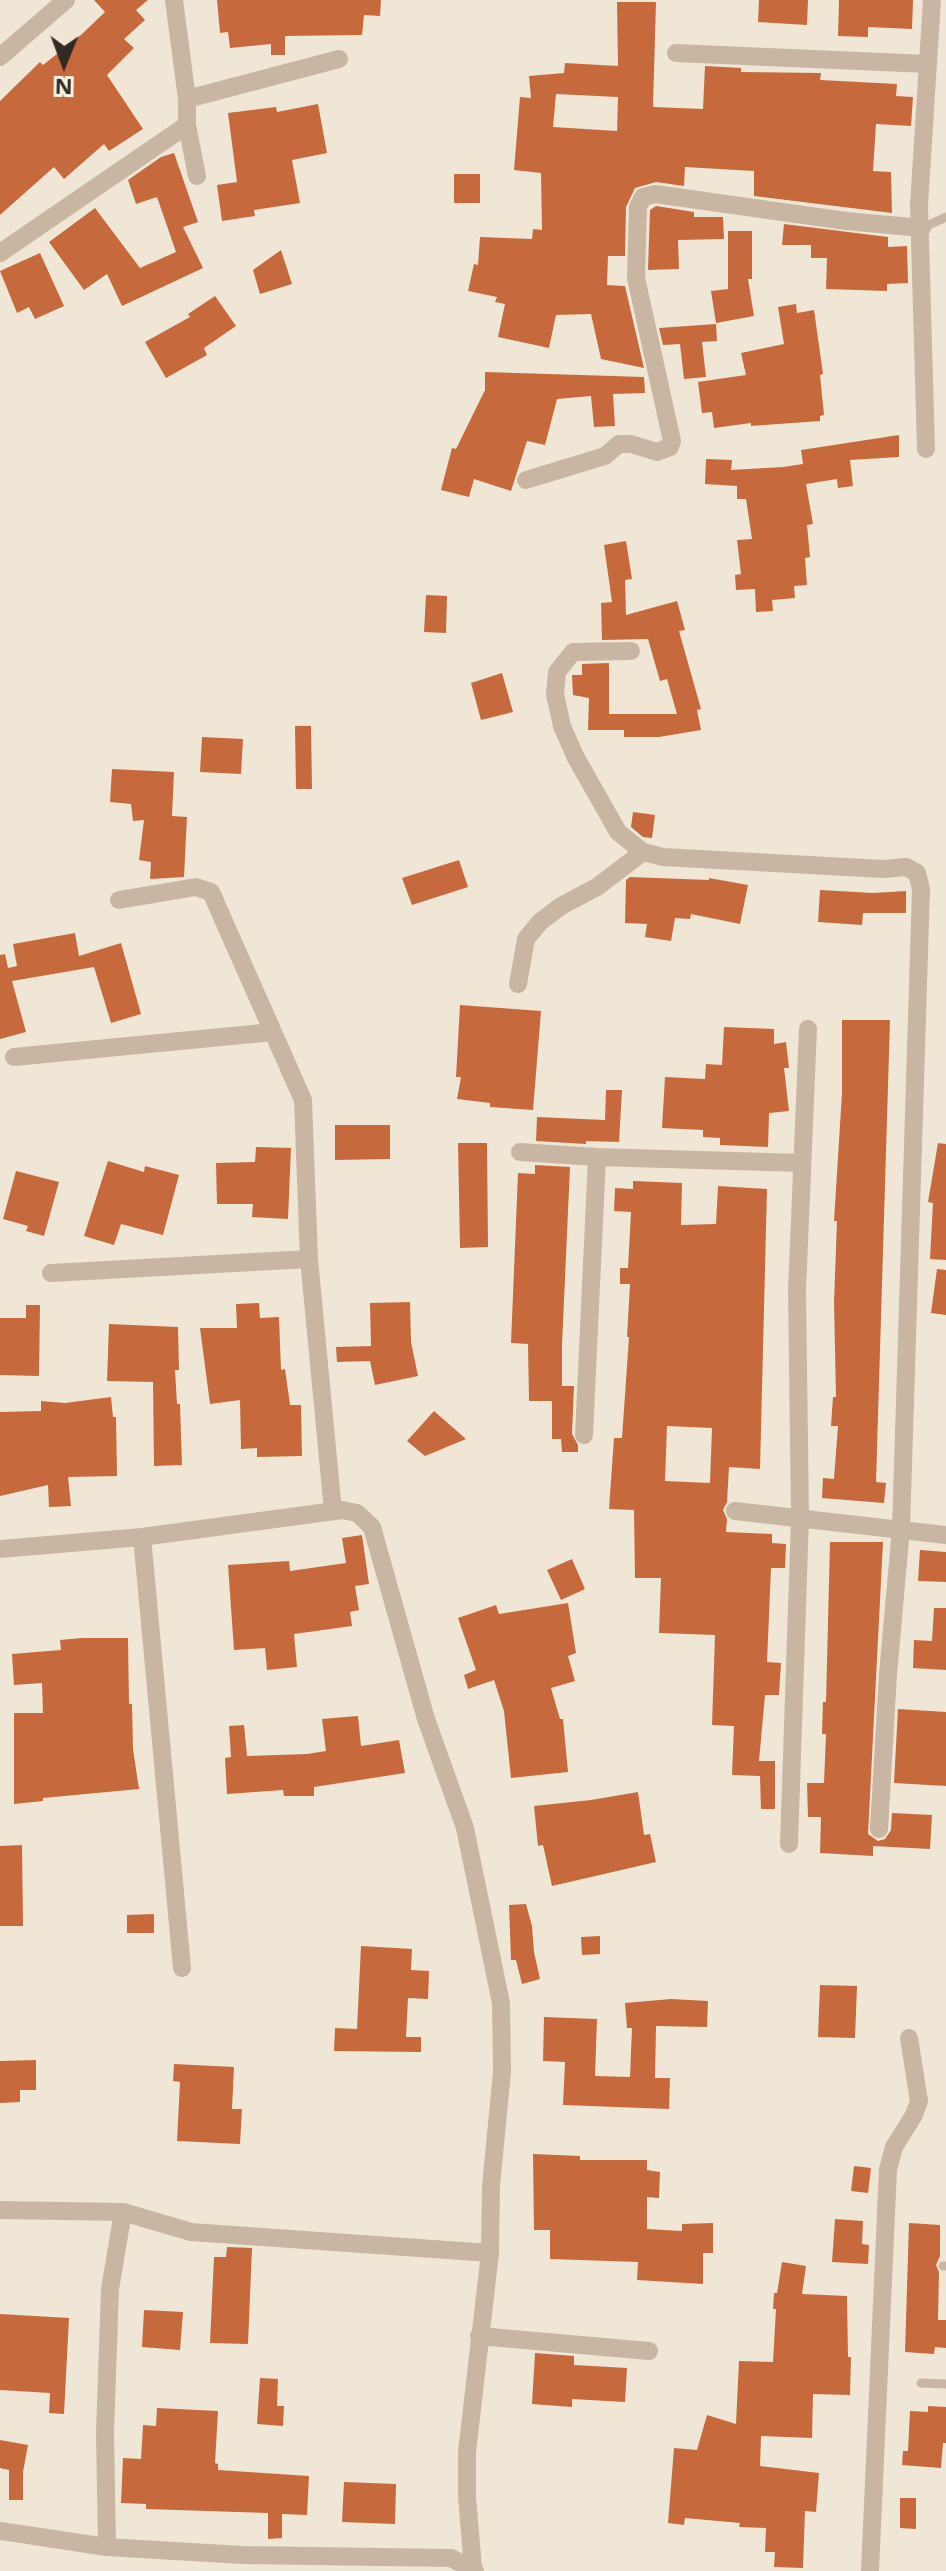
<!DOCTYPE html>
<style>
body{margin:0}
#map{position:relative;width:946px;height:2571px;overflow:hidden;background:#f0e6d6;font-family:"Open Sans",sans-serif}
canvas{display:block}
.north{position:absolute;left:24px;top:24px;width:80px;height:80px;-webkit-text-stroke:6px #f8f0e1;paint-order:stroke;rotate:181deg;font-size:22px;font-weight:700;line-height:32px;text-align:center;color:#322a24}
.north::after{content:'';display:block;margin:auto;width:28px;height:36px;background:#322a24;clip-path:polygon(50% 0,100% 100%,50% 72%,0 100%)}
</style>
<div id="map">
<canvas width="946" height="2571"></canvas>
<div class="north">N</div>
</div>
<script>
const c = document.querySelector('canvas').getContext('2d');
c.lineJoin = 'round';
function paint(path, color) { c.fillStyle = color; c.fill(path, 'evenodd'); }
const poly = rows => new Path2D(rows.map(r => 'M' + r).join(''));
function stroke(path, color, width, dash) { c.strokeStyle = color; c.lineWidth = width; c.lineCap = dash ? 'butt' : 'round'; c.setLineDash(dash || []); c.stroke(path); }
paint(poly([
 [94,0,148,0,136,10,145,20,124,39,134,48,107,75,143,129,109,151,104,144,64,179,54,167,0,215,0,101,40,62,43,65,82,34,105,12],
 [217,0,381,0,380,16,364,15,362,35,285,36,285,55,271,55,271,44,230,48,228,32,220,33],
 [759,0,808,0,807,25,758,22],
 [839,0,913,0,912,29,868,27,868,37,838,36],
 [617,2,656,2,653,107,703,109,705,66,741,68,741,72,821,73,820,80,897,84,896,96,913,97,911,126,876,124,873,171,891,172,892,213,754,196,754,171,685,167,684,186,656,182,635,188,626,207,625,256,608,256,607,285,625,286,644,368,601,359,591,314,556,315,549,348,498,337,505,304,495,302,497,297,468,291,474,264,478,265,480,237,532,239,533,229,542,230,541,173,514,170,520,97,531,98,529,76,564,73,565,63,618,66],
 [556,94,618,97,617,131,553,127],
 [318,104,327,153,292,160,300,203,254,210,255,216,222,221,217,185,237,182,228,113,276,107,277,112],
 [174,153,198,222,183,227,203,268,122,306,107,274,84,290,49,242,95,208,140,268,176,252,157,197,136,204,128,180,161,157],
 [454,174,480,174,480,203,454,203],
 [656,206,694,212,694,217,723,217,724,239,678,240,679,269,648,270,650,210],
 [784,224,888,237,888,247,907,246,908,283,887,284,887,291,826,289,827,258,811,258,811,245,782,245],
 [728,231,752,231,752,279,748,279,754,316,716,323,711,291,728,289],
 [281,250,292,284,260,294,253,270],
 [40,253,64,306,35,319,29,307,17,313,0,271],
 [215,296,236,326,204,348,207,355,166,378,145,342,190,317,188,314],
 [796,304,797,313,814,310,823,374,820,375,824,415,820,416,820,421,751,426,751,423,714,428,712,412,702,413,698,382,746,375,741,353,784,344,778,307],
 [716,324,717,341,702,342,706,377,684,379,680,344,663,345,659,328],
 [485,372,644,377,645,393,613,394,615,426,594,427,591,396,557,399,545,445,527,441,511,491,474,479,469,497,441,490,452,448,456,449,485,390],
 [899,435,899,457,850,460,853,486,838,488,837,479,806,484,813,524,807,525,810,557,805,558,807,585,794,586,795,598,772,600,773,611,756,612,755,589,736,590,735,575,741,574,737,540,752,539,746,499,737,499,737,486,705,484,706,459,732,460,731,470,783,467,803,464,801,450],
 [626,541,632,579,625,580,626,615,677,601,685,630,679,631,701,709,697,710,701,730,659,737,624,737,624,730,588,730,589,698,573,695,572,675,582,675,582,664,609,663,609,714,677,714,667,679,660,681,648,639,602,640,601,603,612,602,604,545],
 [426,595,447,596,446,633,424,632],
 [502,673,513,712,481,720,471,683],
 [295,726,311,726,312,789,296,789],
 [202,737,243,739,241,774,200,772],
 [112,769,174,772,172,816,187,817,184,877,150,879,151,862,139,860,144,820,133,821,131,804,110,802],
 [633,812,655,815,652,838,643,837,631,827],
 [459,860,468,887,412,905,402,878],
 [630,877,709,880,709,878,748,885,740,924,691,914,690,919,675,918,671,941,645,937,647,924,625,923,626,880],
 [820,890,873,893,906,891,906,913,863,913,862,925,818,922],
 [75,933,79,956,121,943,141,1014,111,1023,94,967,12,981,26,1032,0,1039,0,955,5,954,8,968,17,966,13,944],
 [460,1005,541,1011,533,1110,490,1107,490,1103,457,1099,461,1077,456,1077],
 [842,1020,890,1020,876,1482,886,1483,884,1503,822,1498,823,1478,834,1479,838,1426,831,1426,833,1397,836,1397,834,1302,837,1221,834,1221,842,1093],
 [724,1027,774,1029,774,1044,786,1042,789,1068,784,1068,789,1111,769,1113,768,1147,720,1145,720,1138,703,1137,703,1130,662,1128,665,1077,705,1079,706,1064,722,1065],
 [606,1090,622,1090,619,1142,586,1141,586,1144,536,1141,537,1117,605,1120],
 [335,1125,390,1125,390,1159,335,1160],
 [458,1143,487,1143,488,1247,460,1248],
 [938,1143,946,1144,946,1260,930,1259,933,1203,928,1202],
 [256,1147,291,1148,288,1219,252,1217,253,1204,217,1204,216,1163,255,1162],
 [108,1161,144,1172,145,1166,179,1175,163,1235,121,1224,114,1245,84,1236],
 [535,1165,570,1167,562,1345,562,1386,574,1386,572,1434,578,1445,578,1452,562,1452,561,1439,552,1439,552,1401,529,1401,528,1344,511,1343,518,1173,535,1174],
 [16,1171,59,1182,44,1236,26,1231,28,1226,3,1219],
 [633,1181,682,1183,681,1225,716,1224,718,1186,767,1189,760,1469,729,1467,727,1502,723,1510,727,1519,726,1532,772,1534,772,1543,786,1544,785,1568,771,1568,767,1662,781,1663,779,1695,765,1695,759,1761,775,1761,775,1809,761,1809,760,1776,732,1775,734,1726,712,1725,715,1635,659,1633,661,1578,635,1578,634,1510,609,1509,614,1438,622,1438,629,1337,627,1337,630,1284,620,1284,620,1268,628,1268,631,1212,614,1211,615,1188,633,1189],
 [667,1426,712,1428,710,1483,665,1481],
 [937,1269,946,1270,946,1315,931,1313],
 [410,1302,411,1342,418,1376,375,1385,370,1361,337,1362,336,1347,371,1346,370,1303],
 [259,1303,260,1318,279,1317,281,1370,285,1369,290,1405,301,1405,302,1456,257,1457,257,1448,241,1449,240,1400,210,1404,200,1328,237,1328,236,1304],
 [26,1305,40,1305,39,1376,0,1375,0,1318,26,1318],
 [109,1324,178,1327,179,1370,175,1370,177,1404,180,1404,182,1465,154,1466,153,1382,107,1381],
 [111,1397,113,1417,116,1417,117,1476,68,1477,71,1506,49,1507,48,1485,0,1496,0,1412,41,1411,41,1401,65,1403],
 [434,1411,466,1439,425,1456,407,1441],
 [362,1535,369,1584,355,1586,359,1610,350,1612,352,1626,294,1634,297,1667,267,1670,265,1648,234,1650,228,1565,289,1561,290,1571,346,1563,342,1538],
 [830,1542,883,1542,868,1834,878,1841,885,1839,891,1830,892,1813,932,1815,930,1849,873,1846,873,1856,820,1853,821,1817,808,1817,807,1783,824,1783,826,1734,822,1734,823,1702,826,1702],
 [920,1550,946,1552,946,1582,918,1581],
 [572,1559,585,1589,561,1600,547,1570],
 [568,1603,576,1653,568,1656,575,1681,551,1688,560,1719,563,1719,568,1772,511,1778,504,1711,494,1680,468,1689,464,1675,476,1670,458,1618,496,1605,499,1614],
 [934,1608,946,1608,946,1670,913,1668,914,1640,932,1641],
 [82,1638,128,1638,129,1704,132,1704,133,1749,139,1789,43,1798,43,1801,14,1804,14,1713,43,1713,42,1683,14,1685,12,1654,61,1650,60,1640],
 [898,1709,946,1712,946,1786,894,1783],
 [358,1716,361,1746,399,1740,405,1773,314,1787,314,1796,284,1796,283,1790,227,1794,225,1758,231,1757,229,1726,244,1725,247,1756,307,1754,326,1751,322,1719],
 [638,1792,644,1835,650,1834,656,1862,552,1886,543,1845,538,1846,534,1806,591,1800],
 [22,1845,23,1926,0,1926,0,1846],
 [526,1904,532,1926,534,1952,540,1979,522,1984,516,1960,511,1960,509,1905],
 [154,1914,154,1933,127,1933,127,1915],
 [600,1936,600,1954,582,1955,581,1937],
 [361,1946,412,1949,411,1970,429,1971,428,1999,408,1998,406,2037,421,2037,421,2052,334,2051,335,2028,357,2029],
 [820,1985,857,1986,855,2038,818,2037],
 [671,1999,708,2001,707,2027,656,2026,655,2078,670,2078,669,2109,563,2105,565,2062,543,2061,544,2017,597,2019,595,2076,630,2077,632,2028,627,2028,625,2003],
 [36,2060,36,2090,20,2090,20,2102,0,2103,0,2061],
 [174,2064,234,2067,232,2109,242,2109,240,2144,177,2141,180,2082,173,2081],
 [533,2154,580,2156,580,2160,647,2160,647,2170,660,2172,659,2198,647,2197,647,2229,682,2231,682,2224,713,2223,713,2253,703,2253,703,2284,637,2280,638,2262,550,2259,550,2230,534,2230],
 [854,2166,871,2168,868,2193,851,2191],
 [835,2219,863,2221,862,2244,869,2245,868,2264,832,2262],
 [909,2223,940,2225,940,2256,936,2265,939,2272,938,2320,946,2320,946,2348,935,2347,934,2354,905,2352],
 [227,2247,252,2248,248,2344,210,2343,214,2257,226,2257],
 [782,2262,806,2266,802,2294,847,2296,848,2357,851,2357,850,2395,813,2394,812,2438,761,2436,760,2466,819,2473,816,2512,805,2511,803,2568,774,2567,775,2552,765,2552,766,2528,739,2527,740,2523,685,2518,684,2525,668,2523,674,2448,697,2450,707,2415,736,2424,739,2361,773,2362,776,2309,773,2309,774,2293,777,2293],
 [144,2310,183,2312,180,2350,142,2347],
 [0,2314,69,2318,64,2414,49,2413,50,2393,0,2390],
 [535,2353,574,2356,574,2365,627,2368,625,2402,572,2399,572,2407,532,2404],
 [260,2378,278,2379,277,2406,284,2406,283,2426,257,2424],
 [928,2406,946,2407,946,2443,943,2443,941,2468,902,2465,903,2451,908,2451,910,2411,928,2412],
 [157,2408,218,2411,215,2463,218,2464,218,2470,309,2476,307,2515,282,2514,282,2538,268,2539,268,2513,146,2509,146,2504,121,2503,123,2458,141,2459,143,2425,156,2426],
 [0,2440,28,2445,23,2472,23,2500,9,2500,9,2470,0,2468],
 [344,2482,396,2484,395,2524,342,2522],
 [900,2498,916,2498,916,2529,900,2528]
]), '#c66a3e');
stroke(poly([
 [922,228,946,217],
 [943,2266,946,2266],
 [921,2383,946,2384]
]), '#c8b6a2', 9);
stroke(poly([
 [174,0,187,99,187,125,197,176],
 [676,53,927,64],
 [0,57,66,0],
 [187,99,339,59],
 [0,253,187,125],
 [926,449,919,205,932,0],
 [526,480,605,456,619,444,631,444,657,452,670,447,672,441,636,278,638,207,643,197,655,194,846,221,922,228],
 [631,651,573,652,557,672,555,694,562,726,575,756,618,832,643,852,663,857,883,869,906,867,917,873,921,889,901,1529,888,1674,879,1829],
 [119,900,196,887,211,892,303,1100,309,1259,333,1511],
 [518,984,526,939,540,922,561,906,597,887,643,852],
 [14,1057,273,1032],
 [520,1152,597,1157],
 [51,1273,309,1259],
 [584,1435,597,1157,802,1163],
 [735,1511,946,1535],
 [142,1537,182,1968],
 [0,1549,142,1537,342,1510,357,1513,372,1527,426,1719,465,1828,501,2003,502,2072,491,2186,490,2253,467,2452,467,2497,473,2568],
 [789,1844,800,1518,797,1290,808,1029],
 [0,2210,123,2212,191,2232,490,2253],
 [479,2336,649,2351],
 [0,2531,107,2547,242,2555,451,2558,475,2571],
 [107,2547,105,2432,110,2289,123,2212],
 [870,2571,888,2169,894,2147,914,2115,919,2101,909,2038]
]), '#c8b6a2', 18);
</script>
